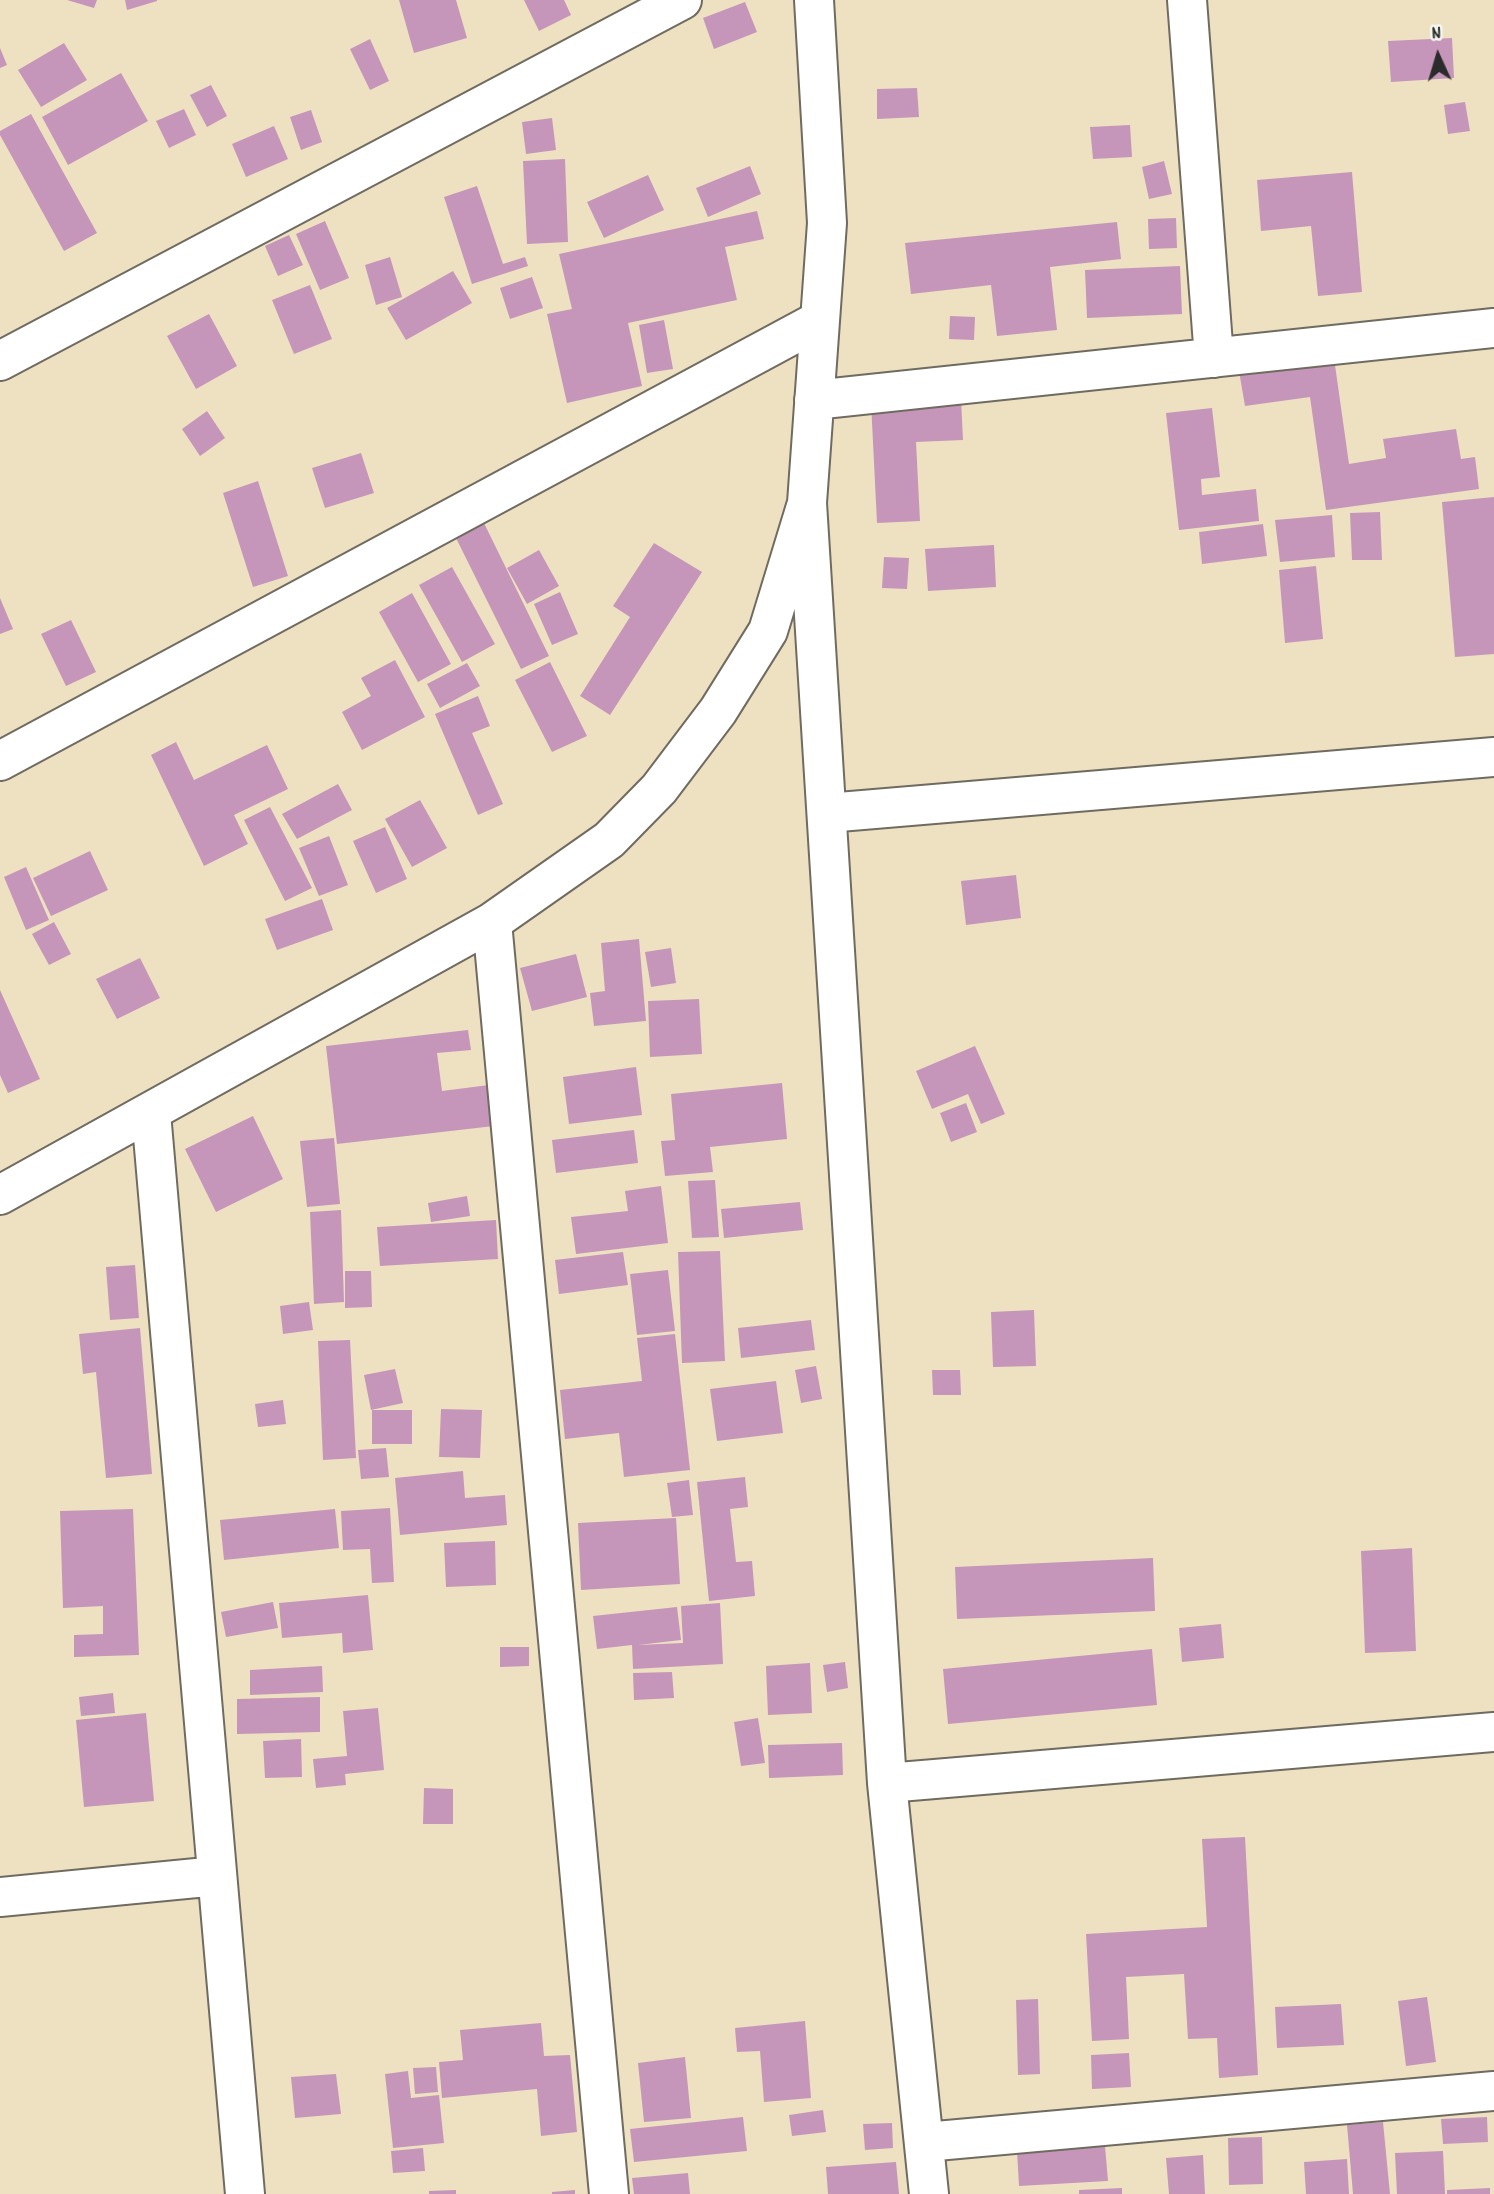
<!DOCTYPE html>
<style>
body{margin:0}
#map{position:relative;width:1494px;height:2194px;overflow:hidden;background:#ede1c2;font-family:Dekko,sans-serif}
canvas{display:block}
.north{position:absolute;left:1403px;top:21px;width:70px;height:70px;-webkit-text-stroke:5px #f6f6f2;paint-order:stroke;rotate:356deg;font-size:19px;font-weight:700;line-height:28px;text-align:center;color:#2b2b2b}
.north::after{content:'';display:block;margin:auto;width:24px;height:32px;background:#2b2b2b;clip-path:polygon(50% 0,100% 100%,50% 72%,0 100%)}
</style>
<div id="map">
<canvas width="1494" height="2194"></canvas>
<div class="north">N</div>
</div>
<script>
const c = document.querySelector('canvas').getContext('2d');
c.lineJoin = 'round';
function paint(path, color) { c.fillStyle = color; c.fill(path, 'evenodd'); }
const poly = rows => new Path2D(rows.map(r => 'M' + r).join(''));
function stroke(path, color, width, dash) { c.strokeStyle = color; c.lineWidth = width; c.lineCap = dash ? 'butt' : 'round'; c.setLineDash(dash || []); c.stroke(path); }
paint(poly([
 [67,0,97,0,94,8],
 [125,0,157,0,157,1,127,10],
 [399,0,456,0,467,38,414,53],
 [524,0,564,0,571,15,539,31],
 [745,2,757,32,714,49,703,18],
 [1452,38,1454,78,1391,82,1388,41],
 [370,39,389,81,370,90,350,49],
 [64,43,87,80,41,107,18,70],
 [0,48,7,65,0,68],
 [121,73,148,121,68,165,42,117],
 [211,85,227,116,207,127,190,95],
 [917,88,919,117,877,119,877,89],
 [1465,102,1470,131,1448,134,1444,105],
 [184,109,196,135,169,148,156,121],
 [311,110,322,142,301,150,290,117],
 [31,114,97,233,64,251,0,135,0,131],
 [552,118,556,150,526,154,522,122],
 [1130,125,1132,157,1093,159,1090,127],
 [274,126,288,159,246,177,232,144],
 [565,159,568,242,527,244,523,161],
 [1164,161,1172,194,1149,199,1142,167],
 [750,166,761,194,708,217,696,188],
 [1352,172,1362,292,1318,296,1311,226,1261,231,1257,180],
 [648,175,664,210,604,238,587,202],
 [477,186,503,264,525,257,528,266,472,284,444,197],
 [757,211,764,239,725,247,737,300,628,323,642,386,567,403,547,314,572,309,559,254],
 [1176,218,1177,248,1149,249,1148,219],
 [325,221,349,278,320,290,296,234],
 [1117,222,1121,259,1050,267,1057,330,997,336,991,285,911,294,905,243],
 [289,235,303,265,278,276,265,246],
 [390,257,402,297,376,305,365,265],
 [1180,266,1182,314,1087,318,1085,270],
 [453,271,472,303,406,340,387,308],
 [532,277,543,308,510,319,500,288],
 [310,285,332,339,294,354,272,300],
 [209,314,237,366,196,389,167,336],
 [950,316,975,317,974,340,949,339],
 [664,320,673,369,647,373,639,325],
 [1334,358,1349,464,1386,458,1383,439,1456,429,1461,459,1475,457,1479,489,1326,510,1310,397,1245,406,1239,371],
 [961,398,963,440,916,442,920,521,877,523,871,402],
 [1212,408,1220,477,1201,479,1202,495,1256,489,1259,521,1179,530,1166,413],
 [207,411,225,438,200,456,182,429],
 [361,453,374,493,325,508,312,468],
 [258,481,288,576,253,587,223,493],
 [1494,497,1494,654,1455,657,1442,502],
 [1380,512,1382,560,1352,560,1350,513],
 [1332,515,1335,557,1280,562,1275,520],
 [484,523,549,656,521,669,455,536],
 [1263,524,1267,556,1202,564,1199,532],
 [654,543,702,572,610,715,580,696,630,617,613,606],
 [994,545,996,587,928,591,925,549],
 [539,550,559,586,527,604,507,568],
 [884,557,909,558,907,589,882,588],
 [1316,566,1323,639,1285,643,1279,570],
 [452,567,495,644,462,662,419,585],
 [560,592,578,634,552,645,534,604],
 [412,593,451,664,418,682,379,612],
 [0,598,13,629,0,634],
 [71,620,96,672,66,686,41,634],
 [395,660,425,717,362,750,342,712,371,696,361,678],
 [550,662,587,736,552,752,515,680],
 [467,663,480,686,440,708,427,684],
 [478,696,490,726,472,733,503,804,478,815,435,714],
 [176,742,194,780,267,745,288,789,234,815,248,844,204,866,151,755],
 [338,784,352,810,297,839,282,814],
 [420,800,447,848,412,867,385,819],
 [270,807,312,888,285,901,244,820],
 [385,827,407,879,376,893,353,841],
 [329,836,348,885,319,896,299,848],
 [90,851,108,890,51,916,33,878],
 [26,867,49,920,26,930,4,877],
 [1016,875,1021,918,966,925,961,881],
 [322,899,333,930,277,950,265,919],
 [54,922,71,954,49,965,32,934],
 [639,939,646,1021,594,1026,590,993,605,991,601,943],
 [671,948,676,983,651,987,645,952],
 [576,954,587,997,532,1011,520,968],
 [140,958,160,998,117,1019,96,979],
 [0,990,40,1079,8,1093,0,1075],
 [699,999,702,1054,650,1057,648,1001],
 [468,1030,471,1050,437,1053,442,1091,489,1085,494,1126,337,1144,326,1046],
 [975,1046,1005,1114,981,1124,968,1094,932,1109,916,1071],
 [636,1067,642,1115,569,1124,563,1077],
 [782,1083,787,1139,710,1147,713,1172,665,1176,661,1141,675,1140,671,1094],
 [966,1103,977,1132,951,1142,940,1113],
 [253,1116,283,1179,216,1212,185,1149],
 [634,1130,638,1163,556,1173,552,1140],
 [334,1138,340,1204,307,1207,300,1141],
 [715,1180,719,1237,692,1238,688,1181],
 [661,1186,668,1243,576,1254,571,1217,628,1211,625,1191],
 [467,1196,470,1216,431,1222,428,1203],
 [800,1202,803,1230,724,1238,721,1209],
 [341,1210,344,1302,314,1304,310,1212],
 [496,1220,498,1259,380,1266,377,1227],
 [720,1251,725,1361,682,1363,678,1252],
 [623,1252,628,1285,559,1294,555,1260],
 [135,1265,139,1318,110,1320,106,1267],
 [668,1270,675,1331,637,1335,630,1274],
 [345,1271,371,1271,372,1307,345,1308],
 [309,1302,313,1330,283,1334,280,1306],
 [1034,1310,1036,1366,993,1367,991,1312],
 [811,1320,815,1350,741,1358,738,1328],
 [140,1328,152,1474,106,1478,96,1372,83,1374,79,1334],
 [675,1334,690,1470,624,1477,619,1433,565,1439,560,1390,642,1381,637,1338],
 [350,1340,356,1458,323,1460,318,1341],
 [816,1366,822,1399,801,1403,795,1370],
 [395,1369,403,1403,371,1410,364,1375],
 [932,1370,960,1370,961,1395,933,1395],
 [776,1381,783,1433,717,1441,710,1389],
 [283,1400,286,1424,258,1427,255,1404],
 [441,1409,482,1410,480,1458,439,1457],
 [372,1410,412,1410,412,1444,372,1444],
 [386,1448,389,1477,361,1479,358,1450],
 [463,1471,465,1498,505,1495,507,1525,400,1535,395,1478],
 [745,1477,748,1507,730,1509,736,1562,752,1561,755,1596,709,1601,697,1482],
 [689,1480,693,1515,672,1517,667,1483],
 [390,1508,394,1582,372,1583,370,1549,343,1550,341,1511],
 [133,1509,139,1655,74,1657,74,1635,103,1634,103,1606,63,1608,60,1511],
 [335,1509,339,1548,224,1560,220,1520],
 [676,1518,680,1584,581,1590,578,1523],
 [495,1541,496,1585,446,1587,444,1543],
 [1412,1548,1416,1651,1365,1653,1361,1551],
 [1153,1558,1155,1611,957,1619,955,1567],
 [368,1595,373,1650,343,1653,342,1633,282,1638,279,1603],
 [273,1602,278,1628,226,1637,221,1612],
 [720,1603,723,1664,633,1669,632,1645,597,1649,593,1616,677,1607,681,1640,638,1645,683,1643,681,1606],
 [1221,1624,1224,1658,1182,1662,1179,1628],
 [500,1647,529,1647,529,1666,500,1667],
 [1152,1649,1157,1705,948,1724,943,1669],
 [845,1662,848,1688,827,1692,823,1665],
 [810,1663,812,1713,768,1715,766,1666],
 [322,1666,323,1692,250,1695,250,1670],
 [672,1672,674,1698,634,1700,633,1673],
 [113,1693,115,1713,81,1716,79,1697],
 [320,1697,320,1732,237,1734,237,1699],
 [378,1708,384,1770,345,1774,346,1785,316,1788,313,1759,347,1756,343,1711],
 [146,1713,154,1801,84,1807,76,1720],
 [758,1718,765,1763,741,1766,734,1722],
 [301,1739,302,1777,265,1778,263,1741],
 [842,1743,843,1775,769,1778,768,1745],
 [424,1788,453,1789,453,1824,423,1824],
 [1245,1837,1258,2075,1219,2078,1217,2038,1188,2039,1184,1974,1126,1977,1129,2039,1092,2041,1086,1934,1207,1927,1202,1839],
 [1427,1997,1436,2062,1406,2066,1398,2001],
 [1038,1999,1040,2074,1018,2075,1016,2000],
 [1341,2004,1344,2045,1277,2048,1275,2007],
 [805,2021,811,2098,764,2102,760,2051,737,2052,735,2028],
 [541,2023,544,2056,570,2055,577,2132,541,2136,537,2089,442,2098,439,2062,463,2060,460,2030],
 [1129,2053,1131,2087,1092,2089,1091,2055],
 [685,2057,691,2118,644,2122,638,2063],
 [436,2067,438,2092,415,2094,413,2068],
 [408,2071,411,2098,439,2095,444,2143,393,2148,385,2074],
 [336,2074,341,2114,295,2118,291,2077],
 [823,2110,826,2132,792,2136,789,2115],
 [743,2117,747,2151,634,2162,630,2129],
 [1487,2117,1488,2142,1443,2144,1441,2119],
 [1383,2122,1390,2194,1353,2194,1347,2125],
 [892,2123,893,2148,865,2150,863,2124],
 [1262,2137,1263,2184,1229,2185,1228,2138],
 [1105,2146,1108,2181,1019,2186,1017,2151],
 [423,2148,425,2171,393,2173,391,2151],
 [1443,2151,1445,2194,1397,2194,1395,2153],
 [1203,2155,1205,2194,1169,2194,1166,2158],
 [1347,2159,1349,2194,1306,2194,1304,2162],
 [896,2162,899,2194,828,2194,826,2167],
 [688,2173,690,2194,634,2194,632,2178],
 [1122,2188,1122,2194,1079,2194,1079,2190],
 [1490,2188,1490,2194,1447,2194,1447,2190],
 [456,2190,456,2194,429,2194,429,2191],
 [575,2190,575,2194,552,2194,552,2192]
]), '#c696ba');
const minor = poly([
 [1187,0,1214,358],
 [0,361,682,0],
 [814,400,1494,328],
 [807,503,887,1783,929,2194],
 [0,761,820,320],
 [827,813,1494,757],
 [492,922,609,2194],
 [151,1113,245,2194],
 [0,1195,492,922,609,840,659,789,718,711,768,631,807,503,827,223,814,0],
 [887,1783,1494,1732],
 [0,1897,217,1876],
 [925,2142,1494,2091]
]);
stroke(minor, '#6f6b60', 42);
stroke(minor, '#fff', 38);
</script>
